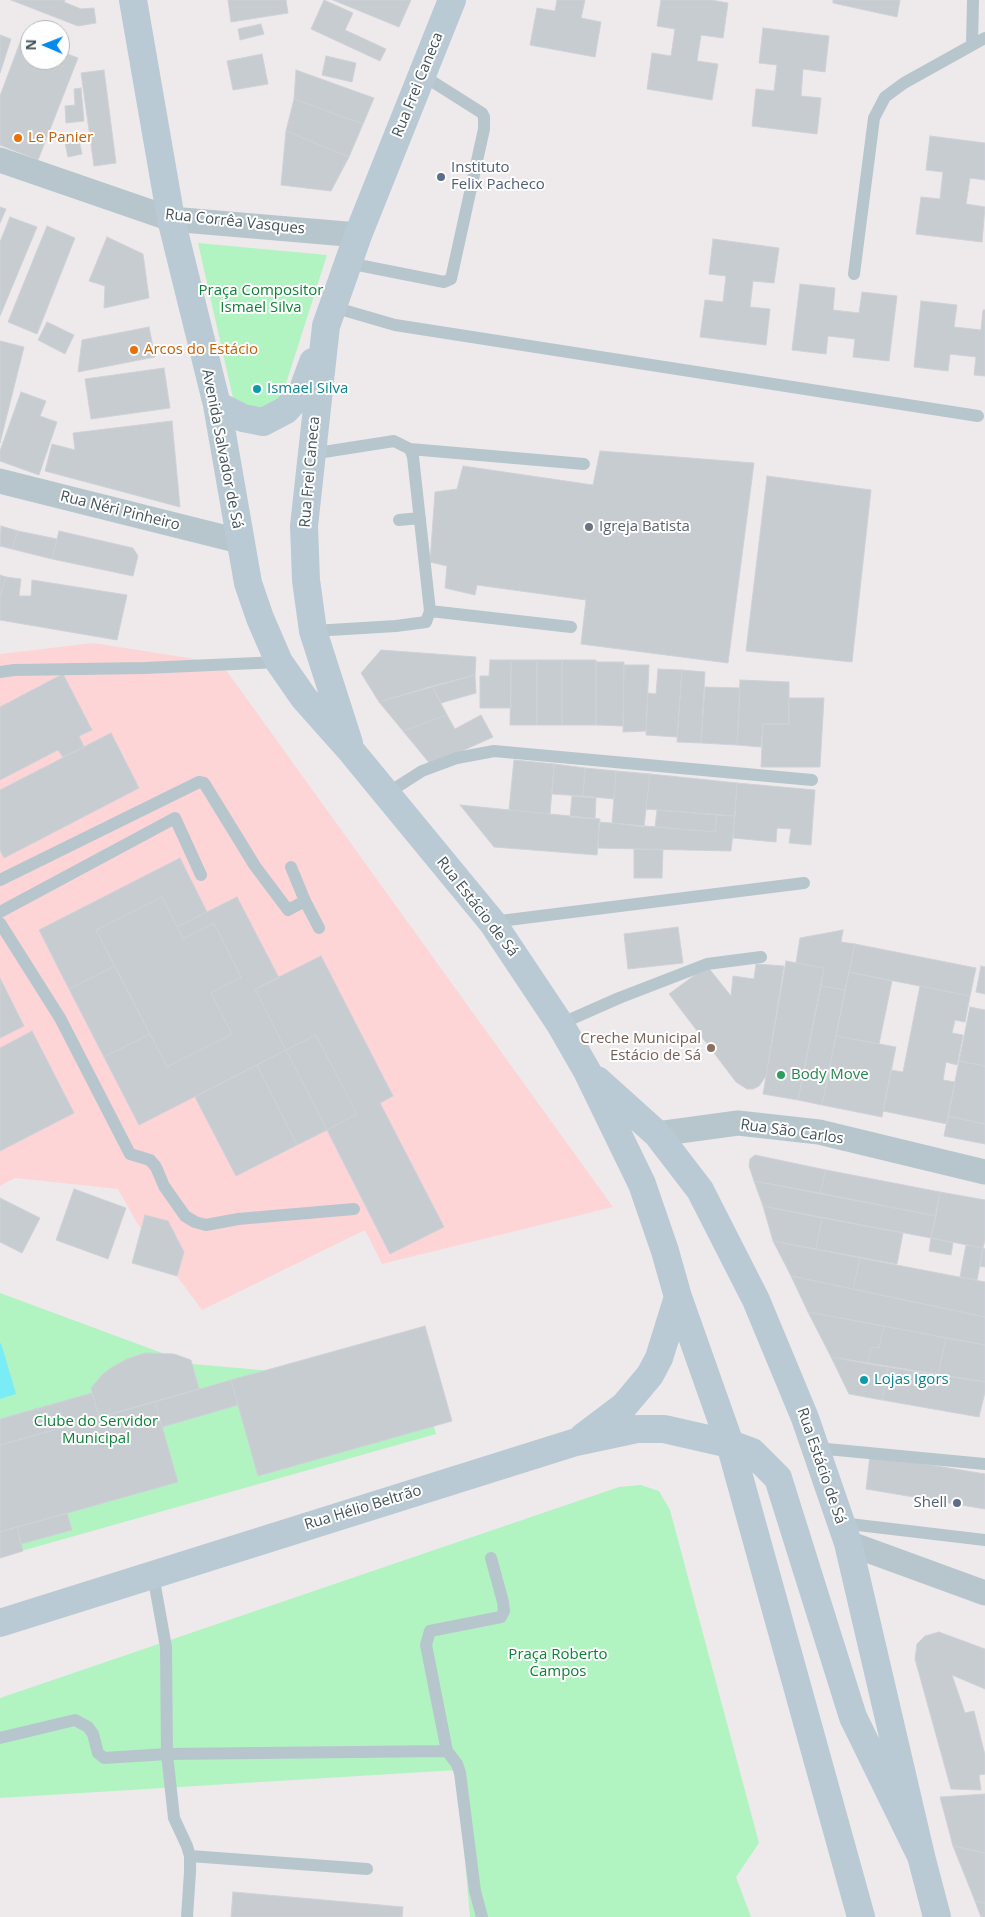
<!DOCTYPE html>
<meta charset="utf-8">
<style>
body{margin:0}
#map{position:relative;width:985px;height:1917px;overflow:hidden;background:#eeeaeb;font-family:"Open Sans",sans-serif}
canvas{display:block}
.north{position:absolute;left:20px;top:20px;width:50px;height:50px;box-sizing:border-box;background:#fff;border:1px solid #b3babd;border-radius:50%;rotate:271deg;font-size:14px;font-weight:700;line-height:20px;text-align:center;color:#42525a}
.north::after{content:'';display:block;margin:auto;width:18px;height:22px;background:#048aef;clip-path:polygon(50% 0,100% 100%,50% 72%,0 100%)}
</style>
<div id="map">
<canvas width="985" height="1917"></canvas>
<div class="north">N</div>
</div>
<script>
const c = document.querySelector('canvas').getContext('2d');
c.lineJoin = 'round';
function paint(path, color) { c.fillStyle = color; c.fill(path, 'evenodd'); }
const poly = rows => new Path2D(rows.map(r => 'M' + r).join(''));
function stroke(path, color, width, dash) { c.strokeStyle = color; c.lineWidth = width; c.lineCap = dash ? 'butt' : 'round'; c.setLineDash(dash || []); c.stroke(path); }
function label(font, color, halo, rows, align = 'center') {
  c.font = font + ' "Open Sans",sans-serif'; c.lineWidth = 4; c.setLineDash([]); c.textBaseline = 'middle'; c.strokeStyle = halo; c.fillStyle = color; for (const [text, x, y, turn = 0] of rows) {
    c.save(); c.translate(x, y); c.rotate((+turn || 0) * Math.PI / 180); c.textAlign = isNaN(turn) ? turn : align; if (halo) c.strokeText(text, 0, 0); c.fillText(text, 0, 0); c.restore();
  }
}
paint(poly([
 [93,643,221,663,613,1207,382,1264,365,1230,202,1310,137,1223,118,1189,15,1178,0,1186,0,654]
]), '#fdd5d7');
paint(poly([
 [198,243,327,255,283,393,270,410,243,408,233,398],
 [0,1293,192,1364,273,1371,407,1336,436,1434,0,1557],
 [641,1485,659,1491,670,1510,759,1843,736,1877,751,1917,470,1917,457,1770,0,1798,0,1698,619,1487]
]), '#b2f3c2');
paint(poly([
 [1,1343,16,1394,0,1399,0,1344]
]), '#79ecf5');
const building = poly([
 [11,0,65,0,64,2,81,9,94,8,96,23,78,26,11,0],
 [228,0,286,0,288,13,231,22,228,0],
 [324,0,353,13,345,30,386,49,380,61,311,29,324,0],
 [333,0,411,0,399,27,333,0],
 [557,0,585,0,581,18,601,22,595,57,530,45,537,8,555,11,557,0],
 [661,0,711,0,728,3,723,38,701,35,697,61,718,64,712,100,647,89,652,53,671,56,675,29,657,26,661,0],
 [833,0,900,0,897,17,833,3,833,0],
 [261,24,264,34,240,40,238,29,261,24],
 [763,28,829,36,825,72,803,69,801,96,821,98,817,134,752,126,756,89,774,91,777,65,759,63,763,28],
 [0,35,11,39,0,73,0,35],
 [22,37,30,40,30,60,60,60,60,51,78,58,38,160,0,145,0,96,22,37],
 [262,54,268,84,233,90,227,61,262,54],
 [326,56,356,63,352,82,322,75,326,56],
 [104,70,116,163,94,166,81,73,104,70],
 [296,70,374,98,363,124,294,99,296,70],
 [81,88,84,121,66,123,65,106,75,105,74,89,81,88],
 [294,99,363,124,349,157,286,131,294,99],
 [286,131,349,157,331,191,281,185,286,131],
 [78,135,82,154,68,157,64,138,78,135],
 [930,136,985,143,985,180,970,178,966,204,985,207,982,242,916,234,921,197,940,199,943,172,926,170,930,136],
 [0,207,6,209,0,223,0,207],
 [10,217,37,227,0,316,0,242,10,217],
 [47,226,75,238,37,334,8,322,47,226],
 [107,237,143,254,149,298,104,308,105,286,89,281,107,237],
 [713,239,779,248,774,283,753,281,750,307,770,309,766,345,700,337,705,300,723,302,726,276,709,274,713,239],
 [800,284,835,288,833,310,859,313,862,292,897,296,889,361,853,357,855,339,828,336,826,354,792,350,800,284],
 [921,301,957,305,954,327,981,330,983,310,985,310,985,376,974,375,976,357,950,354,948,371,914,367,921,301],
 [47,322,74,335,65,354,38,340,47,322],
 [149,327,155,357,78,372,82,340,149,327],
 [0,341,24,347,0,443,0,341],
 [164,368,170,408,91,419,85,379,164,368],
 [21,392,46,401,40,416,57,422,39,475,0,461,0,451,21,392],
 [172,421,180,507,45,471,52,444,75,450,73,433,172,421],
 [600,451,754,463,728,663,581,644,586,600,477,585,475,595,445,588,447,566,430,562,435,492,457,489,463,466,593,485,600,451],
 [767,476,871,490,852,662,746,651,767,476],
 [1,526,18,531,12,549,0,546,1,526],
 [18,531,57,539,52,559,12,549,18,531],
 [59,531,133,548,138,556,133,576,52,559,59,531],
 [0,575,6,577,0,597,0,575],
 [6,577,21,579,19,596,31,596,32,580,127,595,117,640,0,620,0,597,6,577],
 [381,650,476,657,475,675,379,702,361,673,381,650],
 [490,660,511,660,511,708,480,708,480,676,489,676,490,660],
 [511,660,537,660,537,725,510,725,511,660],
 [537,660,562,660,562,725,537,725,537,660],
 [562,660,596,660,596,725,562,725,562,660],
 [596,662,624,662,623,726,596,725,596,662],
 [624,665,649,665,646,731,623,732,624,665],
 [658,669,682,670,677,737,646,735,648,693,656,694,658,669],
 [682,670,705,672,701,743,677,742,682,670],
 [63,674,92,730,79,736,84,747,63,757,58,750,0,780,0,707,63,674],
 [475,675,476,693,441,703,432,686,475,675],
 [740,680,789,682,789,724,763,724,761,747,737,745,740,680],
 [432,686,447,715,403,731,379,702,432,686],
 [705,687,740,688,737,745,701,743,705,687],
 [789,698,824,698,820,767,761,767,763,724,789,724,789,698],
 [447,715,455,729,481,715,493,737,431,765,403,731,447,715],
 [111,733,139,788,4,858,0,850,0,790,111,733],
 [514,760,554,764,550,814,509,810,514,760],
 [554,764,585,768,583,796,552,794,554,764],
 [585,768,616,771,614,799,583,796,585,768],
 [616,771,650,774,644,827,612,823,616,771],
 [650,774,737,783,735,816,646,809,650,774],
 [737,783,815,790,811,845,789,843,791,829,777,828,776,842,733,838,737,783],
 [572,796,596,798,595,819,570,817,572,796],
 [460,805,600,819,597,855,494,847,460,805],
 [657,810,717,815,715,832,655,827,657,810],
 [717,815,735,816,731,851,598,848,599,822,715,832,717,815],
 [634,849,663,850,662,878,634,878,634,849],
 [180,858,207,912,177,927,162,897,96,930,115,966,69,989,39,930,180,858],
 [162,897,183,939,214,923,241,977,211,993,232,1034,167,1067,96,930,162,897],
 [237,897,279,978,255,989,286,1050,139,1125,104,1057,150,1034,167,1067,232,1034,211,993,241,977,214,923,183,939,177,927,237,897],
 [678,927,683,963,628,969,624,934,678,927],
 [843,930,841,942,855,944,845,990,821,986,824,968,796,963,800,938,843,930],
 [855,944,976,968,970,996,849,972,855,944],
 [321,956,393,1096,380,1103,444,1227,390,1254,327,1130,357,1114,316,1035,286,1050,255,989,321,956],
 [786,961,824,968,798,1100,763,1094,786,961],
 [756,964,784,966,766,1076,759,1086,753,1089,747,1089,736,1082,669,994,707,966,731,996,733,976,754,979,756,964],
 [115,966,150,1034,104,1057,69,989,115,966],
 [981,966,985,967,985,994,976,992,981,966],
 [849,972,892,981,879,1044,836,1036,849,972],
 [0,978,24,1026,0,1038,0,978],
 [821,986,845,990,822,1105,798,1100,821,986],
 [920,986,970,996,965,1022,955,1020,952,1033,963,1035,957,1065,946,1062,943,1080,955,1082,947,1124,883,1111,891,1070,903,1072,920,986],
 [970,1007,985,1010,985,1066,959,1061,970,1007],
 [32,1031,74,1113,0,1151,0,1048,32,1031],
 [316,1035,357,1114,327,1130,286,1050,316,1035],
 [836,1036,896,1047,882,1117,822,1105,836,1036],
 [286,1050,327,1130,297,1145,257,1065,286,1050],
 [959,1061,985,1066,985,1124,948,1116,959,1061],
 [257,1065,297,1145,236,1176,195,1097,257,1065],
 [948,1116,985,1124,985,1144,944,1136,948,1116],
 [755,1155,826,1170,820,1193,754,1181,749,1166,750,1159,755,1155],
 [826,1170,940,1192,936,1216,820,1193,826,1170],
 [754,1181,936,1216,931,1238,763,1206,754,1181],
 [74,1189,126,1208,108,1259,56,1240,74,1189],
 [940,1192,985,1200,985,1240,983,1248,931,1238,940,1192],
 [0,1198,40,1218,22,1253,0,1242,0,1198],
 [763,1206,822,1218,816,1249,773,1241,763,1206],
 [145,1215,168,1221,184,1252,177,1276,132,1263,145,1215],
 [822,1218,903,1233,897,1264,816,1249,822,1218],
 [931,1238,953,1243,951,1255,929,1251,931,1238],
 [773,1241,860,1258,853,1289,791,1276,773,1241],
 [966,1245,983,1248,977,1280,960,1277,966,1245],
 [983,1248,985,1249,985,1267,980,1266,983,1248],
 [860,1258,985,1282,985,1317,853,1289,860,1258],
 [791,1276,985,1317,985,1345,808,1312,791,1276],
 [808,1312,884,1326,879,1348,871,1347,868,1364,831,1357,808,1312],
 [425,1326,452,1421,258,1476,231,1380,425,1326],
 [884,1326,946,1338,938,1375,868,1364,871,1347,879,1348,884,1326],
 [946,1338,985,1345,985,1382,938,1375,946,1338],
 [145,1353,174,1354,191,1360,199,1389,99,1417,91,1388,103,1374,111,1368,127,1359,145,1353],
 [831,1357,888,1366,882,1400,849,1394,831,1357],
 [888,1366,985,1382,985,1392,979,1417,882,1400,888,1366],
 [231,1380,238,1405,162,1427,155,1402,231,1380],
 [92,1393,99,1417,0,1445,0,1419,92,1393],
 [155,1402,178,1482,0,1532,0,1445,155,1402],
 [870,1455,985,1474,985,1509,866,1489,870,1455],
 [67,1513,72,1530,21,1544,17,1527,67,1513],
 [17,1527,23,1551,0,1558,0,1532,17,1527],
 [939,1632,985,1649,985,1689,952,1675,965,1713,974,1711,985,1755,985,1774,979,1775,981,1790,951,1789,915,1659,917,1644,925,1636,939,1632],
 [985,1794,985,1853,953,1846,940,1797,985,1794],
 [953,1846,985,1853,985,1903,975,1901,953,1846],
 [233,1892,403,1907,402,1917,231,1917,233,1892],
 [975,1901,985,1903,985,1917,981,1917,975,1901]
]);
paint(building, '#c7ccd1');
stroke(building, '#ced2d8', 1);
stroke(poly([
 [972,45,973,0],
 [348,263,444,282,451,279,484,129,484,117,482,113,422,75],
 [854,274,874,118,885,97,904,83,985,38],
 [333,307,395,325,978,416],
 [410,449,584,464],
 [311,454,394,441,410,449,413,457,430,611,426,622,396,626,313,631],
 [399,520,420,518],
 [430,611,571,627],
 [0,672,14,670,145,668,279,662],
 [386,794,422,771,457,758,494,751,812,780],
 [291,867,305,901],
 [0,880,199,782,204,783,255,866,288,910,305,901,319,928],
 [0,912,175,818,201,875],
 [492,922,804,883],
 [0,923,60,1018,130,1154,150,1160,156,1167,164,1186,185,1216,195,1222,206,1225,238,1219,354,1209],
 [560,1024,619,998,707,964,761,957],
 [816,1448,985,1464],
 [841,1523,985,1540],
 [153,1575,166,1647,167,1754,174,1818,187,1846,190,1856,190,1872,187,1917],
 [0,1738,75,1720,88,1727,93,1734,98,1753,104,1758,167,1754,447,1751,457,1764,460,1773,475,1891,482,1917],
 [447,1751,426,1645,430,1631,501,1617,504,1611,503,1602,491,1558],
 [190,1856,367,1869]
]), '#b7c6cd', 12);
stroke(poly([
 [0,160,171,219,358,235],
 [0,481,239,541],
 [657,1134,738,1123,819,1132,985,1172],
 [848,1543,985,1593]
]), '#b7c6cd', 25);
stroke(poly([
 [133,0,171,219,217,405,248,583,260,618,279,662,304,698,352,752,492,922,560,1024,587,1071,642,1184,665,1251,678,1297,730,1444,861,1917],
 [217,405,243,418,263,422,286,410,302,392,313,362],
 [349,743,313,631,306,580,304,526,326,326,358,235,452,0],
 [597,1080,657,1134,700,1190,756,1300,805,1418,848,1543,921,1856,937,1917],
 [583,1437,624,1406,650,1375,659,1358,678,1297],
 [0,1623,576,1442,637,1429,664,1429,730,1444,752,1452,778,1478,853,1717,921,1856]
]), '#b9cad4', 28);
for (const [x, y, r, color] of [
 [18,138,5,"#e8710a"],
 [441,177,5,"#5c6f8a"],
 [134,350,5,"#e8710a"],
 [257,389,5,"#0f9aa8"],
 [589,527,5,"#6b7280"],
 [711,1048,5,"#8d6e63"],
 [781,1075,5,"#2e9e5b"],
 [864,1380,5,"#0f9aa8"],
 [957,1503,5,"#5c6f8a"]
]) { const dot = new Path2D(); dot.arc(x, y, r, 0, 2 * Math.PI); c.fillStyle = color; c.fill(dot); stroke(dot, '#fff', 2); }
label('15px', '#42525a', '#fff', [
 ["Rua Frei Caneca",418,85,-68],
 ["Rua Corrêa Vasques",235,222,6],
 ["Avenida Salvador de Sá",222,449,79],
 ["Rua Frei Caneca",310,472,-85],
 ["Rua Néri Pinheiro",120,511,14],
 ["Rua Estácio de Sá",477,907,52],
 ["Rua São Carlos",792,1132,8],
 ["Rua Estácio de Sá",821,1466,71],
 ["Rua Hélio Beltrão",363,1508,-17]
]);
label('15px', '#c56008', '#fff', [
 ["Le Panier",28,138],
 ["Arcos do Estácio",144,350]
], 'left');
label('15px', '#4e5e75', '#fff', [
 ["Instituto",451,168],
 ["Felix Pacheco",451,185],
 ["Shell",947,1503,"right"]
], 'left');
label('15px', '#0c8237', '#fff', [
 ["Praça Compositor",261,291],
 ["Ismael Silva",261,308],
 ["Clube do Servidor",96,1422],
 ["Municipal",96,1439],
 ["Praça Roberto",558,1655],
 ["Campos",558,1672]
]);
label('15px', '#0d838f', '#fff', [
 ["Ismael Silva",267,389],
 ["Lojas Igors",874,1380]
], 'left');
label('15px', '#5b616d', '#fff', [
 ["Igreja Batista",599,527]
], 'left');
label('15px', '#785e54', '#fff', [
 ["Creche Municipal",701,1039],
 ["Estácio de Sá",701,1056]
], 'right');
label('15px', '#27864d', '#fff', [
 ["Body Move",791,1075]
], 'left');
</script>
